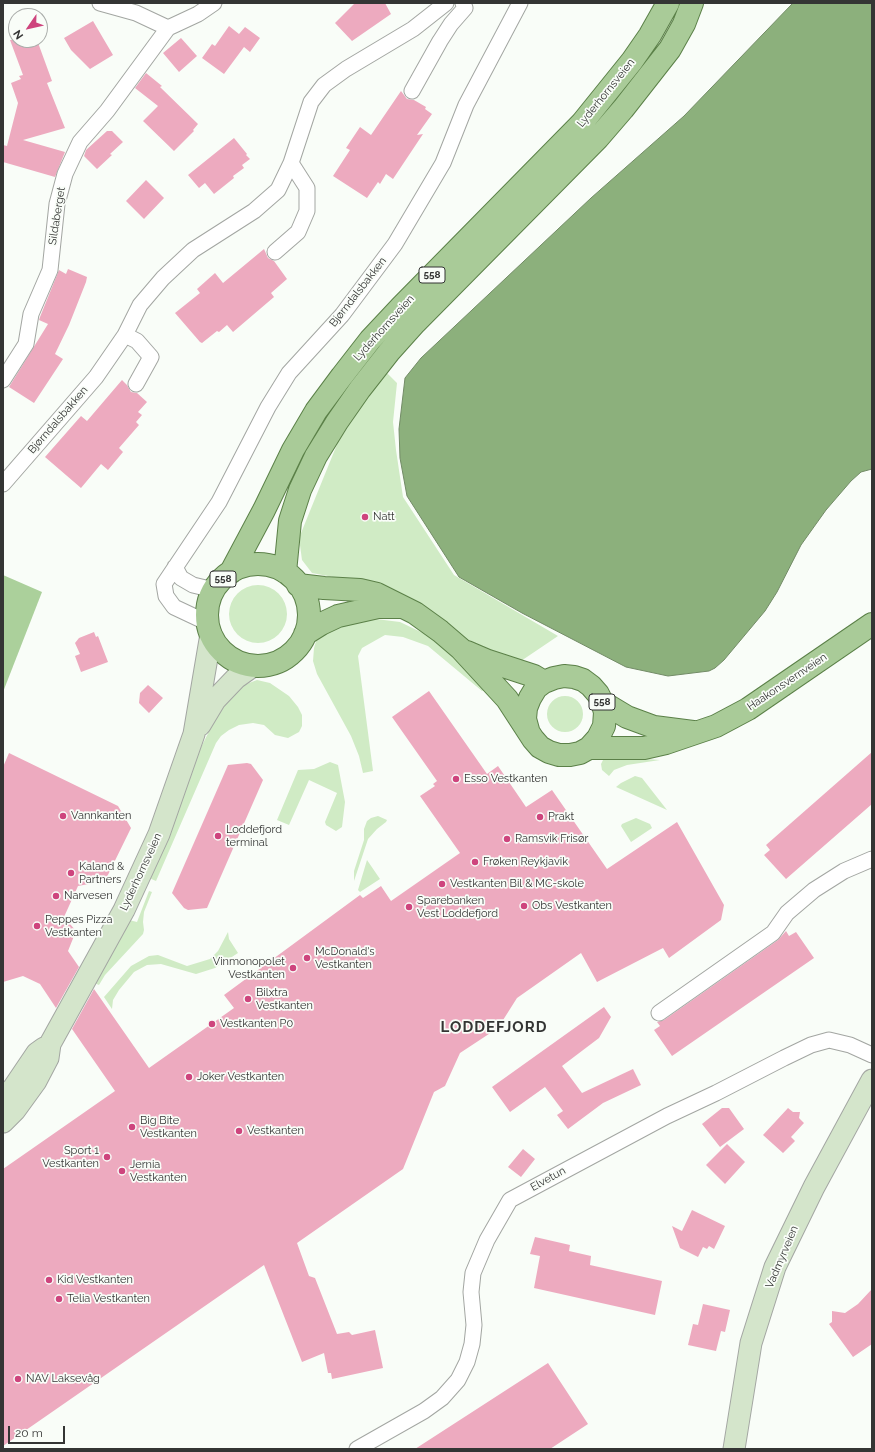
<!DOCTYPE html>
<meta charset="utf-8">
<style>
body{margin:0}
#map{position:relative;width:875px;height:1452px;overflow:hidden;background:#f9fdf8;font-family:Raleway,sans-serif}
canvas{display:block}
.frame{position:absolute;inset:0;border:4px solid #343534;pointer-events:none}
.north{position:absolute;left:8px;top:8px;width:40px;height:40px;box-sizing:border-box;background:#f9fdf8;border:1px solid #aaadaa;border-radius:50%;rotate:236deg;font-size:11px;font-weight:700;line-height:16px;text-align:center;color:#343534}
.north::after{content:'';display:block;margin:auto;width:14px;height:18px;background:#ce447d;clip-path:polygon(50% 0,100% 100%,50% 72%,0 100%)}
.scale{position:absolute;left:8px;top:1426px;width:57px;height:18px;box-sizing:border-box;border:2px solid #343534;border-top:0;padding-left:5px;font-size:12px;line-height:14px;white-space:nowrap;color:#343534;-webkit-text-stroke:3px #f9fdf8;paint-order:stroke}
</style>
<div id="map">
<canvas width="875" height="1452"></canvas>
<div class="frame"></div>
<div class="north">N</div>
<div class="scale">20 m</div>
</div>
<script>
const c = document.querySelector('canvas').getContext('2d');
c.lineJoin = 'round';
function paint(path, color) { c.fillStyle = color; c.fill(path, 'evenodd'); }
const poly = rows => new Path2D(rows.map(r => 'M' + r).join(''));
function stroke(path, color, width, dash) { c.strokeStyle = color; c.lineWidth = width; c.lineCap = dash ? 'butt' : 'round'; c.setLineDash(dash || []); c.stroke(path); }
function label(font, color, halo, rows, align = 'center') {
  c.font = font + ' Raleway,sans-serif'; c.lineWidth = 3.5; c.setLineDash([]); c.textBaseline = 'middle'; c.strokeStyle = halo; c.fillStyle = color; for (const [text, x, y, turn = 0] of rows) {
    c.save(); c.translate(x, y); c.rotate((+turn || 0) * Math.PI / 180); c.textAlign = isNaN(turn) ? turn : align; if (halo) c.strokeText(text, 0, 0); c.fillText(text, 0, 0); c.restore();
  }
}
paint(poly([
 [387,373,397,383,393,422,396,450,403,497,454,575,558,636,521,661,489,652,406,606,333,577,312,573,302,560,299,538,338,442,366,400],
 '229 614a29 29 0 1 1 58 0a29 29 0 1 1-58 0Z',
 [360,617,400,622,425,634,448,651,485,689,482,691,428,646,403,637,385,635,362,648,358,656,373,771,363,773,359,756,351,736,317,674,313,661,314,648,317,638,325,631],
 [257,680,270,683,289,696,298,707,302,715,302,726,299,732,288,738,275,735,264,725,253,723,239,725,229,730,221,736,216,743,156,881,149,878,198,753,220,710,241,686],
 '547 714a18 18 0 1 1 36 0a18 18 0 1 1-36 0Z',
 [609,756,660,760,627,765,614,770,609,776,602,770,601,764,604,758],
 [330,762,338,765,345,802,342,827,336,831,326,825,325,822,337,793,309,780,289,825,277,820,298,770,314,769],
 [635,776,642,778,667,810,616,787,621,783],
 [378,816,387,820,386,822,377,829,368,839,354,881,354,871,364,840,364,829,367,821,371,818],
 [636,818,650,824,652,828,631,842,621,826,622,824],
 [367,860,380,879,360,892,358,890],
 [149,891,152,892,144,912,143,922,144,930,143,934,105,975,99,985,94,983,129,920,137,922],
 [228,932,229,939,238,953,215,968,196,974,161,964,147,965,134,972,119,990,113,1000,112,1009,104,997,131,966,149,956,158,955,187,966,210,959,218,951]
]), '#d0ebc5');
paint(poly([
 [3,575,42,592,3,692]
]), '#abd09b');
const water = poly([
 [793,3,872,3,872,469,861,472,851,481,826,510,801,545,777,592,765,611,724,660,715,668,709,671,668,676,626,667,522,613,459,577,407,496,400,458,399,429,405,378,421,358,591,198,684,116,793,3]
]);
paint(water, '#8cb07c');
stroke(water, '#728b66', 1);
paint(poly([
 [355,3,385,3,391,14,352,41,335,23],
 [93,21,113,55,90,69,71,50,64,38],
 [229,26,239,34,245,27,260,38,250,52,244,47,224,74,202,58,212,44,215,46],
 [181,38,197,56,179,72,163,53],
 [10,40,37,40,52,81,47,83,65,128,23,140,65,152,55,177,3,162,3,145,7,146,18,103,11,83,21,79,19,76,23,75],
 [146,73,162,86,160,87,198,124,193,130,194,131,174,151,143,121,158,106,135,88],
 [401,91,407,99,414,100,426,107,425,109,432,114,417,135,423,134,393,179,386,174,380,184,378,182,367,198,333,176,350,150,346,148,360,127,371,135],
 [107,131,112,131,123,142,110,154,112,155,97,169,84,156,86,150],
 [234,138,247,154,246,155,250,159,242,165,244,168,233,176,234,178,214,194,205,183,199,188,188,175],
 [146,180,164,198,144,219,126,201],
 [264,249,268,258,274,261,287,279,271,293,274,297,233,332,227,325,219,332,217,331,202,343,200,342,175,313,200,293,197,289,215,273,223,283],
 [68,269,87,277,86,282,69,325,55,354,63,359,34,403,9,387,48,324,39,320,40,317,59,270,66,274],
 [122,380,127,385,131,392,137,393,147,402,138,412,142,415,136,422,139,425,119,448,123,452,108,470,101,464,81,488,45,457,81,416,87,421],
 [94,632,96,637,98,636,108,662,81,672,75,656,80,654,75,643,79,638],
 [148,685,163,698,149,713,139,703,140,693],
 [429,691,487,774,498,766,526,807,552,790,607,869,677,822,724,905,721,920,669,958,663,948,597,982,581,953,517,998,498,1028,460,1053,445,1086,434,1092,403,1169,297,1243,309,1276,315,1278,337,1334,349,1332,352,1335,375,1330,383,1368,332,1379,331,1373,328,1373,324,1353,302,1362,264,1265,3,1446,3,1169,115,1091,72,1029,94,989,149,1068,234,1008,224,995,360,895,363,898,381,886,391,901,460,853,420,796,435,786,433,784,437,781,392,717],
 [872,752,872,804,786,879,764,855,770,850,766,845],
 [9,753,118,806,131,828,105,881,78,886,64,917,76,931,68,951,79,967,56,1008,40,984,23,976,3,982,3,767],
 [247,763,251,764,263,780,207,908,188,910,184,908,172,893,228,765],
 [786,931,789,936,796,932,814,958,672,1056,654,1030,660,1026,657,1022,664,1020,778,940],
 [604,1007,611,1017,599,1038,562,1066,582,1093,633,1069,641,1085,603,1103,568,1129,557,1115,563,1111,545,1087,510,1112,492,1087],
 [722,1108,729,1108,744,1129,720,1147,702,1124],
 [788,1108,793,1112,800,1112,799,1118,804,1123,791,1137,795,1141,783,1153,763,1135],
 [727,1144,745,1162,725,1184,706,1165],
 [523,1149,535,1159,521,1177,508,1167],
 [692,1210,725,1226,714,1249,709,1246,707,1249,703,1247,698,1257,680,1248,672,1226,682,1231],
 [535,1237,570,1245,569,1251,591,1256,590,1265,662,1281,655,1315,534,1288,540,1256,530,1254],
 [872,1289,872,1344,853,1357,829,1324,832,1322,832,1311,845,1313,858,1304],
 [703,1304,730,1310,725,1332,721,1331,716,1351,688,1345,693,1324,698,1325],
 [548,1363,588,1424,550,1449,415,1449]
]), '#edaabf');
const street = poly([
 [100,3,136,13,168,28],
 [412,91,440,41,451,24,465,8,463,3],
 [275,252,298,232,307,211,307,188,291,163],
 [125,335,137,341,151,357,136,384],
 [3,380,26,344,31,314,50,270,57,204,65,174,80,142,107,111,168,28,198,14,214,3],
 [3,484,96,377,125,335,140,305,163,278,193,250,254,211,278,190,291,163,311,102,324,85,346,69,413,29,446,3],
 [175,567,181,578,193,585,214,590],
 [208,623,174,607,166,596,164,584,219,502,268,407,289,373,342,315,395,244,443,163,466,105,520,3],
 [659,1013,773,933,787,913,814,890,844,871,872,859],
 [357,1449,424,1411,442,1398,458,1380,467,1362,472,1344,474,1325,471,1292,473,1273,487,1240,510,1200,667,1116,716,1093,784,1058,811,1045,829,1040,850,1045,872,1055]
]);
const secondary = poly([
 [200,725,215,700,236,678,253,666],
 [3,1099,14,1087,37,1053,44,1048],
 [3,1122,15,1110,36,1081,48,1058,50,1044,124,910,159,834,194,734,211,634],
 [734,1449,751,1343,775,1267,814,1187,872,1080]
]);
const primary = poly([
 '207 615a51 51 0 1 1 102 0a51 51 0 1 1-102 0Z',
 [231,572,264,510,293,450,316,411,342,376,370,340,400,308,582,123,632,61,650,35,668,3],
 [285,572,290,521,300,490,316,456,337,422,360,389,389,352,415,323,598,138,623,109,670,49,684,24,692,3],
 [298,585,324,588,360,590,377,594,415,613,440,631,461,649,507,699,533,739,540,747,549,752,559,755,570,755,580,753,589,748,598,738,604,726,605,712,602,702,598,694,591,686,583,680,574,677,564,676,554,678,544,682,536,688,530,698,526,708,525,719,528,730],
 [305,634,321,624,338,616,378,607,402,607],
 [467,652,488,661,534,676,544,682],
 [602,702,627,717,654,727,693,732],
 [589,748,644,748,666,743,716,726,748,709,872,624]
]);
stroke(street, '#a3a6a2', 17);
stroke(secondary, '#a3a6a2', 23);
stroke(primary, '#5b8048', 24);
stroke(street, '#fff', 15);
stroke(secondary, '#d4e5cb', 21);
stroke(primary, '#a9cb98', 22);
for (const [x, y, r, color] of [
 [365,517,4,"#ce447d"],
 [456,779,4,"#ce447d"],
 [63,816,4,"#ce447d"],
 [540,817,4,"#ce447d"],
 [218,836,4,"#ce447d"],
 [507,839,4,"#ce447d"],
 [475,862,4,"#ce447d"],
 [71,873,4,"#ce447d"],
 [442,884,4,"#ce447d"],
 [56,896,4,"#ce447d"],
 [524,906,4,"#ce447d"],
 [409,907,4,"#ce447d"],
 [37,926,4,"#ce447d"],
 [307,958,4,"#ce447d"],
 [293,968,4,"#ce447d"],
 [248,999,4,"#ce447d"],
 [212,1024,4,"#ce447d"],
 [189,1077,4,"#ce447d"],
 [132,1127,4,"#ce447d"],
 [239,1131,4,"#ce447d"],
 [107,1157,4,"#ce447d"],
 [122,1171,4,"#ce447d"],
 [49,1280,4,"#ce447d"],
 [59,1299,4,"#ce447d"],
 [18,1379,4,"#ce447d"]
]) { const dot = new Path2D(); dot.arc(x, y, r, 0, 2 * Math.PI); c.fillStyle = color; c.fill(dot); stroke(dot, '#f9fdf8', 1.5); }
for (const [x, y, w] of [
 [432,275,26],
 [223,579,26],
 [602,702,26]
]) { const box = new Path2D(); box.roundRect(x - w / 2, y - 8, w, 16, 3); c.fillStyle = '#f9fdf8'; c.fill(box); stroke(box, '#343534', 1); }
label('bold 10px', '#343534', null, [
 ["558",432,275],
 ["558",223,579],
 ["558",602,702]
]);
label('11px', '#343534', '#f9fdf8', [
 ["Lyderhornsveien",606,93,-51],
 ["Sildaberget",57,216,-81],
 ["Bjørndalsbakken",358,292,-52],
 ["Lyderhornsveien",384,328,-48],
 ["Bjørndalsbakken",58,420,-49],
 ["Haakonsvernveien",787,682,-34],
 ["Lyderhornsveien",141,872,-65],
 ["Elvetun",548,1179,-29],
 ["Vadmyrveien",782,1257,-67]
]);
label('11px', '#343534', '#f9fdf8', [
 ["Natt",373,517],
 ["Esso Vestkanten",464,779],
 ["Vannkanten",71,816],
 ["Prakt",548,817],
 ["Loddefjord",226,830],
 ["terminal",226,843],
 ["Ramsvik Frisør",515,839],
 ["Frøken Reykjavik",483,862],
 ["Kaland &",79,867],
 ["Partners",79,880],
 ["Vestkanten Bil & MC-skole",450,884],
 ["Narvesen",64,896],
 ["Sparebanken",417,901],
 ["Vest Loddefjord",417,914],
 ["Obs Vestkanten",532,906],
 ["Peppes Pizza",45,920],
 ["Vestkanten",45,933],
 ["McDonald's",315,952],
 ["Vestkanten",315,965],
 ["Vinmonopolet",285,962,"right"],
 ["Vestkanten",285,975,"right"],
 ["Bilxtra",256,993],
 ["Vestkanten",256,1006],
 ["Vestkanten P0",220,1024],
 ["Joker Vestkanten",197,1077],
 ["Big Bite",140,1121],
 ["Vestkanten",140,1134],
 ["Vestkanten",247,1131],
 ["Sport 1",99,1151,"right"],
 ["Vestkanten",99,1164,"right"],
 ["Jernia",130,1165],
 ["Vestkanten",130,1178],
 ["Kid Vestkanten",57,1280],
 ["Telia Vestkanten",67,1299],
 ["NAV Laksevåg",26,1379]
], 'left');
c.letterSpacing = '1px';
label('bold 15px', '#343534', '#f9fdf8', [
 ["LODDEFJORD",494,1027]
]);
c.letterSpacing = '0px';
</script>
